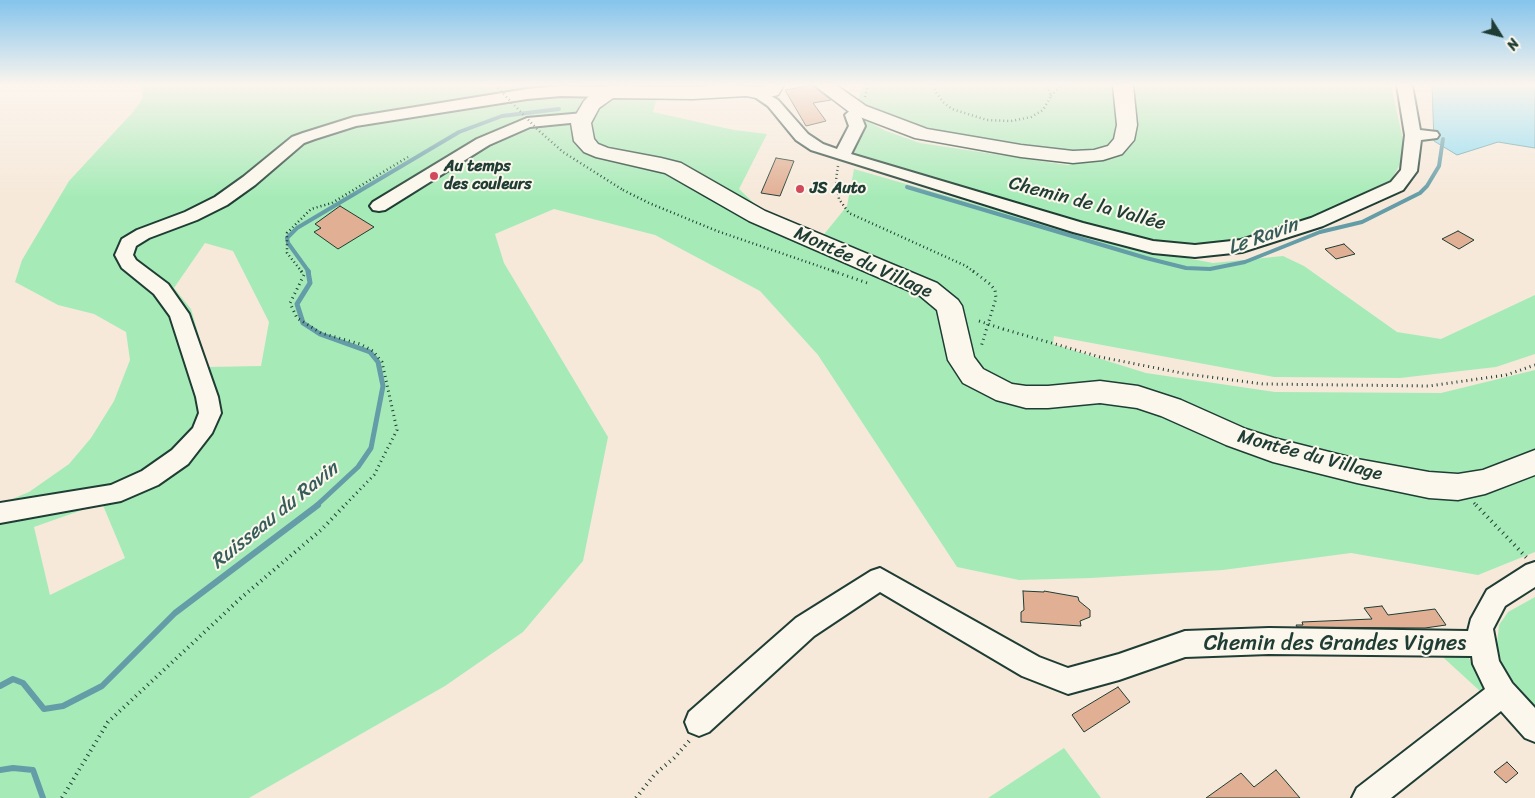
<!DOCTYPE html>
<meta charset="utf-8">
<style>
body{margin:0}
#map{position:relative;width:1535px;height:798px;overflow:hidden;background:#f6e9da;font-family:Sriracha,sans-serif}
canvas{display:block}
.north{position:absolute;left:1475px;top:10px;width:50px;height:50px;-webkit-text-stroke:4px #fbf7ec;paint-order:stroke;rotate:126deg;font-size:14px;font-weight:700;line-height:20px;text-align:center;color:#1f3d34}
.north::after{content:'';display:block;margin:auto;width:18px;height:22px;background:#1f3d34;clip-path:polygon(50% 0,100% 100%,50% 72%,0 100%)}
</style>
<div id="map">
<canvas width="1535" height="798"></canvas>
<div class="north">N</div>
</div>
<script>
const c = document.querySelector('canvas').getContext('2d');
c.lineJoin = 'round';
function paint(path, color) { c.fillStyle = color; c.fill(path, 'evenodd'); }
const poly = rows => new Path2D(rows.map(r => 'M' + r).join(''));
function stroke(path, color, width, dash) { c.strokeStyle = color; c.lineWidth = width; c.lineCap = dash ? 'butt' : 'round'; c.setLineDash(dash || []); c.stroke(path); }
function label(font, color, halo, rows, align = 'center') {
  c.font = font + ' Sriracha,sans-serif'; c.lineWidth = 4; c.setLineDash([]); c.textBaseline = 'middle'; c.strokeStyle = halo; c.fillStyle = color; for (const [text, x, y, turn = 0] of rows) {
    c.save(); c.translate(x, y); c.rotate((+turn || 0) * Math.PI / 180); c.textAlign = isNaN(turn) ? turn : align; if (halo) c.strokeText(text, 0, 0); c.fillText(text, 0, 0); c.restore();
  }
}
paint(poly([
 [141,85,665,85,659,89,653,112,734,130,767,134,739,189,759,208,821,238,847,206,854,169,1118,245,1213,263,1283,256,1304,266,1397,332,1441,339,1535,295,1535,354,1496,367,1400,378,1274,377,1054,336,1053,344,1146,373,1275,392,1441,393,1535,370,1535,552,1478,575,1351,553,1223,570,1091,578,1019,580,957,567,818,355,760,291,655,235,554,209,495,234,504,263,608,437,583,561,523,632,445,686,249,798,0,798,0,504,29,492,69,464,91,438,114,401,130,360,126,332,94,314,58,305,15,282,22,260,69,181,133,112,143,98],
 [205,243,233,251,269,322,261,366,208,367,191,309,174,288],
 [102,503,125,558,50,595,34,527],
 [863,85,1115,85,1118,132,1115,141,1110,146,1097,151,1079,152,956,134,919,126,857,103],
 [1127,85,1391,85,1406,154,1390,182,1312,216,1238,240,1194,245,1150,244,849,156,857,116,886,131,920,143,1067,165,1104,160,1120,153,1132,144],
 [1535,597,1535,715,1513,690,1503,668,1497,644,1499,625,1508,612],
 [1434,649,1468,656,1483,689,1481,692],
 [1064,748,1101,798,988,798]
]), '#a6ebb7');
const water = poly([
 [1432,85,1535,85,1535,148,1498,142,1457,155,1434,141,1432,85]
]);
paint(water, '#92ddf3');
stroke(water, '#649da7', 1);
stroke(poly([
 [907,187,1146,258,1186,268,1210,269,1245,262,1320,232,1362,222,1420,193,1427,186,1439,166,1443,139],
 [309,272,288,243,287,238,297,228,459,132,502,116,559,109]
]), '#649da7', 4);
stroke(poly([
 [308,271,310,283,297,304,303,323,320,334,370,352,378,362,383,386,371,448,358,467,316,506]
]), '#649da7', 5);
stroke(poly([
 [0,686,13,679,23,683,44,709,63,706,102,686,175,613,318,505],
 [0,770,13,768,33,770,43,798]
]), '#649da7', 6);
const building = poly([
 [812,85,831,100,813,103,826,121,806,126,785,90,812,85],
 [776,158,794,161,780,196,761,193,776,158],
 [340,206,374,227,338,249,314,232,321,228,315,224,340,206],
 [1458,231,1474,240,1459,249,1442,239,1458,231],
 [1344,244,1355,254,1336,259,1325,249,1344,244],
 [1023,591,1044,592,1044,591,1078,597,1079,601,1090,610,1090,617,1080,621,1081,626,1021,622,1021,612,1024,610,1023,591],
 [1382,606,1388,615,1435,609,1446,625,1425,628,1297,627,1296,625,1303,625,1302,622,1372,619,1364,608,1382,606],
 [1118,687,1130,702,1084,732,1072,715,1073,714,1118,687],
 [1507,762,1518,773,1506,783,1494,772,1507,762],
 [1276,770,1300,798,1206,798,1241,773,1254,787,1276,770]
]);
paint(building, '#e1af94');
stroke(building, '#1f3d34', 1);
const minor = poly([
 [1397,85,1412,85,1420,130,1437,132,1439,135,1437,138,1421,140,1417,171,1403,190,1323,226,1242,252,1195,257,1153,253,1073,232,811,150,796,140,768,106,749,93,752,90,757,88,778,100,808,134,823,144,837,149,849,126,845,115,854,107,864,107,867,110,861,116,865,126,851,154,1083,223,1153,241,1195,245,1241,240,1311,218,1391,182,1401,170,1405,135,1397,85],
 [561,86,609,87,614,89,617,92,614,95,609,97,561,96,527,99,356,126,315,139,304,143,255,185,227,205,197,220,149,238,136,246,133,255,136,260,168,284,189,314,218,397,221,413,212,433,188,464,158,485,121,501,0,523,0,503,111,485,142,471,172,450,193,428,199,413,196,397,170,316,154,294,122,268,115,255,122,239,137,230,185,212,215,197,243,177,292,137,303,133,354,117,527,89,561,86],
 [584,113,590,115,592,118,590,121,530,127,489,145,385,210,379,211,373,210,370,206,373,202,477,139,527,118,584,113],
 [1535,562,1535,587,1505,606,1493,629,1499,661,1512,683,1535,708,1535,742,1525,738,1501,711,1391,798,1352,798,1357,788,1485,689,1473,664,1472,656,1269,654,1185,657,1119,680,1068,694,1022,676,880,592,814,636,709,732,699,736,689,732,685,722,689,712,796,618,871,571,880,568,1039,657,1068,668,1119,654,1185,631,1269,628,1468,631,1471,619,1487,590,1526,565,1535,562]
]);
const major = poly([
 [725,85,762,87,765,85,784,85,778,95,762,99,746,96,693,99,613,98,599,108,591,123,594,139,598,144,608,148,661,158,681,163,765,211,937,283,958,300,962,306,974,357,983,369,1012,384,1026,386,1048,386,1100,381,1138,386,1181,400,1246,429,1274,438,1357,459,1429,472,1458,474,1483,470,1535,450,1535,475,1485,494,1458,500,1429,498,1357,483,1273,462,1226,445,1161,416,1137,408,1100,403,1048,408,1026,408,996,400,963,383,948,360,937,310,919,295,749,221,665,173,596,157,584,152,574,141,571,123,584,101,591,94,602,88,609,86,693,87,725,85],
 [814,85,836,85,866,106,927,129,1021,145,1073,151,1094,150,1108,146,1114,139,1117,125,1113,85,1133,85,1137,125,1134,140,1122,154,1103,160,1073,163,1021,157,915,138,852,114,814,85]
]);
stroke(minor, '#1f3d34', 4);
stroke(major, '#1f3d34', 3);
stroke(poly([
 [934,85,935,91,943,102,952,109,987,120,1011,121,1031,117,1043,110,1051,96,1047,85],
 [1051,96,1061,85],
 [865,97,868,85],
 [838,166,836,180,839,199,849,213,966,266,974,272],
 [623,190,649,203,717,231,836,272],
 [302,272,287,253,287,233,311,209,332,203,408,157]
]), '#1f3d34', 2.5, [1, 3]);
stroke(poly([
 [301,271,304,275,290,303,297,318,321,333,360,344,373,351,382,362,397,430,374,475,344,506],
 [833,271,870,284],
 [973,271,990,284,995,290,996,298,981,347],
 [1003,329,1100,357,1187,374,1263,384,1429,386,1506,375,1535,365],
 [1474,503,1477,506]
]), '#1f3d34', 3, [1, 4]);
stroke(poly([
 [1476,505,1527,558],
 [62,798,108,722,242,597,321,530,345,505],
 [636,798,655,774,674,758,690,740]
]), '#1f3d34', 4, [1, 4.5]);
paint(minor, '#fbf7ec');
paint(major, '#fbf7ec');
stroke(poly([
 [495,85,538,130,563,152,623,190]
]), '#1f3d34', 2.5, [1, 3]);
stroke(poly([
 [979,321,1003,329]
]), '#1f3d34', 3, [1, 4]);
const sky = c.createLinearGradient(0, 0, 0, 197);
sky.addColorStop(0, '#85c4ec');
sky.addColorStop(0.43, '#fbf5ee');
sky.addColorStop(1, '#fbf5ee00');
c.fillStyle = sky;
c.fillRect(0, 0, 1535, 197);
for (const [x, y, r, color] of [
 [434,176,5,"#d1495b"],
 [800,189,5,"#d1495b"]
]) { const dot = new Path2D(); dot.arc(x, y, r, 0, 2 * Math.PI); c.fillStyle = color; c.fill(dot); stroke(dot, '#fbf7ec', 2); }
label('bold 16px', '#1f3d34', '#fbf7ec', [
 ["Au temps",444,167],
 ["des couleurs",444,185],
 ["JS Auto",810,189]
], 'left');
label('19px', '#1f3d34', '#fbf7ec', [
 ["Chemin de la Vallée",1087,204,15],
 ["Montée du Village",863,263,24],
 ["Montée du Village",1310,456,15]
]);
label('italic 20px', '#365d5a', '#fbf7ec', [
 ["Le Ravin",1263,237,-20],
 ["Ruisseau du Ravin",275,516,-39]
]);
label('22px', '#1f3d34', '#fbf7ec', [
 ["Chemin des Grandes Vignes",1335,644]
]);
</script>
